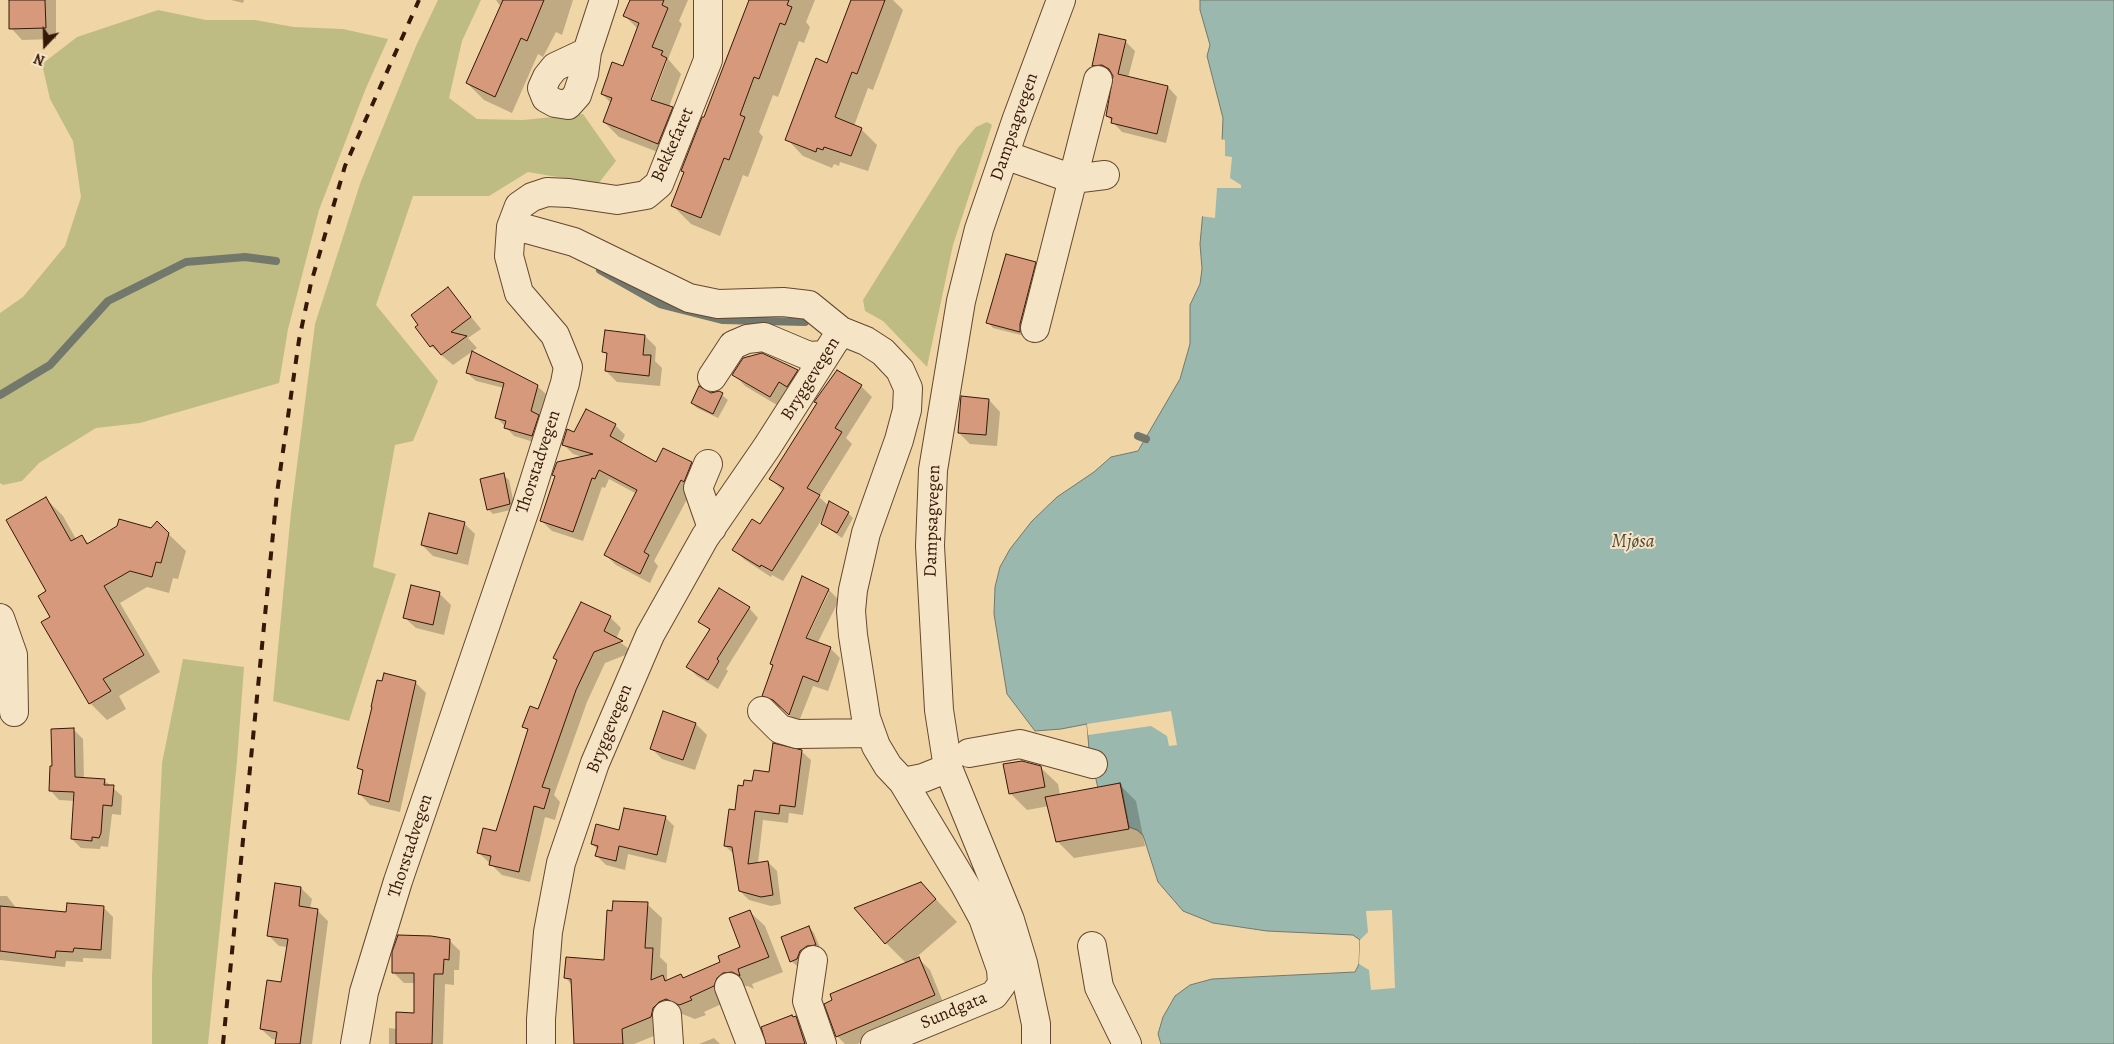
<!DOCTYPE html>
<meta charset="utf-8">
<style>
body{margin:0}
#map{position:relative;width:2114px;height:1044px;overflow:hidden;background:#f0d5a6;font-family:Alegreya,serif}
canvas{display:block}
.north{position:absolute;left:20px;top:20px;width:50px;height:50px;-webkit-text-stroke:4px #f5e4c5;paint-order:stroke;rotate:201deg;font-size:14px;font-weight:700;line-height:20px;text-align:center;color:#361808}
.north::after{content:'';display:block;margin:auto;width:18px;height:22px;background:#361808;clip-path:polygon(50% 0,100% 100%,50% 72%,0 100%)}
</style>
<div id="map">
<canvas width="2114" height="1044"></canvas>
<div class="north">N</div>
</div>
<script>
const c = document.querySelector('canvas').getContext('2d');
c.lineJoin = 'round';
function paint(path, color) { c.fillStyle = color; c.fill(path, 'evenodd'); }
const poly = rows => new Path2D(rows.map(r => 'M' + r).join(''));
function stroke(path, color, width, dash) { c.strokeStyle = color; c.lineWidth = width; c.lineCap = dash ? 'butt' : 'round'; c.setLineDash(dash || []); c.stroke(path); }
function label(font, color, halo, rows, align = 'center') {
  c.font = font + ' Alegreya,serif'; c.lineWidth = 4; c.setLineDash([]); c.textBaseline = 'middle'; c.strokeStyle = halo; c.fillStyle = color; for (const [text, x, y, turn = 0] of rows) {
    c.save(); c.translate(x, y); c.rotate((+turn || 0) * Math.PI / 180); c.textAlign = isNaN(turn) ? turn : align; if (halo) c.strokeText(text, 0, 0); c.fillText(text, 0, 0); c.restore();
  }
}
paint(poly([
 [438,0,481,0,462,41,449,98,477,119,523,120,583,114,616,161,598,184,528,172,489,196,413,196,376,305,438,381,413,441,395,445,373,567,396,574,349,721,273,701,291,512,315,324,361,181,416,46],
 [158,10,206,20,255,20,294,27,343,29,388,39,366,88,319,210,288,329,279,383,140,423,96,428,39,463,22,481,3,485,0,483,0,313,23,297,65,246,81,197,73,141,50,99,42,64,77,37],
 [987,122,992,125,953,245,927,367,883,321,865,311,863,300,958,148,976,127],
 [183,659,244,667,237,761,208,1044,152,1044,152,976,162,763]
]), '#bfbc83');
const water = poly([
 [1200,0,2114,0,2114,1044,1161,1044,1158,1034,1163,1017,1175,996,1190,985,1212,979,1355,972,1359,964,1360,940,1353,935,1267,931,1213,923,1183,911,1158,882,1143,835,1137,830,1129,827,1121,784,1098,788,1089,750,1087,724,1061,729,1035,731,1007,694,994,614,995,587,1000,567,1010,549,1032,521,1057,497,1094,472,1111,457,1138,451,1180,379,1190,344,1190,305,1200,284,1202,269,1200,244,1203,211,1222,143,1223,118,1207,56,1210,45,1200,10,1200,0]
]);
paint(water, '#9bb8ae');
stroke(water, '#73786c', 1);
paint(poly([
 [1220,139,1225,140,1225,156,1232,157,1230,178,1241,185,1241,188,1217,188,1215,218,1200,216,1205,160,1220,142],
 [1171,711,1177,745,1169,746,1167,736,1151,726,1088,735,1087,724],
 [1392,910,1395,988,1371,990,1369,970,1359,964,1360,940,1368,932,1366,911]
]), '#f0d5a6');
paint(poly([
 [10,0,56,0,56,39,22,40,11,28],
 [231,0,244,0,243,3],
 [496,0,573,0,562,35,556,32,543,57,538,54,512,113,484,100,467,83,501,7],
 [631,0,688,0,679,21,682,24,668,59,681,74,669,107,687,123,673,158,619,137,604,122,611,103,602,94,624,67,638,29,625,16],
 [665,59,667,61,650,106,648,105],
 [750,0,815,0,806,22,810,27,804,43,799,41,778,97,773,95,759,132,763,137,748,177,743,175,720,236,691,224,672,205,685,173,682,171,705,119],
 [852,0,893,0,903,10,873,90,868,88,854,126,861,129,877,145,868,171,840,162,839,166,834,164,832,168,803,156,787,139,827,64],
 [1125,41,1135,51,1128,78,1168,87,1177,97,1166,143,1122,132,1107,116,1114,76,1113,74,1102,75,1093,66],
 [1035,264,1040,269,1025,336,993,328,988,322],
 [448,289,481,329,468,338,477,348,453,365,431,346],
 [645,336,656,347,655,361,662,368,660,386,617,382,606,371,608,356,604,352],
 [762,354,797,371,808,382,782,408,745,386,734,374,744,359],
 [467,373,537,386,546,394,540,418,540,444,514,436,497,418,504,388,476,381],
 [861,386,872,397,846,438,852,444,819,497,829,506,848,513,853,518,842,538,822,524,824,516,783,581,772,575,771,577,745,560,734,550,760,526,783,491,771,479],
 [718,392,728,400,718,418,697,408,692,403],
 [989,400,1000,412,997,446,970,444,959,433],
 [615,425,625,435,621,443,657,463,691,463,701,473,654,561,658,566,650,583,616,565,606,555,637,494,609,479,605,488,602,487,583,541,552,531,542,521,556,478,554,475,583,457,573,454,563,444,574,434],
 [503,475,509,480,515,509,493,514,488,509],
 [46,499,63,516,76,539,82,536,89,544,152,529,157,523,186,551,178,579,173,578,169,593,147,587,120,603,160,672,119,696,126,709,107,720,90,703,52,617,48,592],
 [464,523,475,534,468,565,433,556,422,545],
 [803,577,829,590,839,600,817,644,830,648,840,658,828,691,813,686,798,724,784,709,773,705,763,696,774,666,771,664],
 [826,592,829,592,804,644,802,643],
 [412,587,440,594,451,605,444,635,416,628,404,617],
 [749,608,758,618,726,669,728,671,718,689,697,676,688,667,710,631,700,621],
 [610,617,621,628,616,639,633,652,605,663,587,702,554,795,560,802,555,820,545,817,530,882,502,875,478,852,496,833,529,731,524,726,539,711,558,661,554,658],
 [415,682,426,693,400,812,370,805,359,793,364,773,359,768],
 [696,724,707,735,695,770,662,759,651,748],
 [73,729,83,739,84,779,104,780,122,796,121,815,112,814,108,847,101,846,100,849,81,848,72,839,75,801,59,800,50,790],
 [801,751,811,760,803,815,789,813,788,823,763,820,758,863,768,862,777,871,781,904,771,906,749,900,740,891,735,855,725,846,744,787,770,774],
 [1040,767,1058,784,1060,795,1119,784,1136,801,1145,846,1074,858,1057,841,1049,806,1027,810,1010,793],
 [665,817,674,826,666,863,628,854,625,870,606,865,597,856,598,850,592,844,619,831],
 [921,883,957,922,912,961,919,959,930,970,945,1007,857,1044,845,1044,837,1036,834,1001,907,964,886,943],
 [301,888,312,899,310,909,317,910,328,921,312,1044,277,1044,277,1040,272,1039,261,1029,282,983,287,947,279,946,268,935],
 [0,896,7,896,17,909,68,913,103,907,113,917,111,959,83,958,83,962,66,961,65,967,0,960],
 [647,904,662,918,660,957,667,964,667,981,681,976,684,979,722,963,741,947,750,912,765,926,783,972,752,984,754,989,748,986,738,987,728,1001,704,1012,706,1015,695,1019,682,1014,674,1016,666,1031,634,1044,619,1044,566,978,606,962,613,912],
 [809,927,814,933,821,950,797,966,791,961],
 [449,940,460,951,459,970,454,970,454,985,445,984,443,1044,389,1044,389,1028,397,1029,415,1014,415,983,404,983,393,972],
 [795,1018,807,1029,812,1044,767,1044],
 [714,1038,720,1044,699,1044]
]), '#0003');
stroke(poly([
 [600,270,660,304,723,320,805,322],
 [0,395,50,365,108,301,186,262,245,257,276,261],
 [1138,436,1146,439]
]), '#73786c', 8);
const building = poly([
 [9,0,45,0,46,28,9,29,9,0],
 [503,0,544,0,527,41,521,38,495,97,466,83,503,0],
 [630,0,664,0,662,5,668,8,652,47,663,51,661,55,667,58,651,100,673,107,658,144,603,122,612,98,601,94,612,62,623,66,639,23,623,16,630,0],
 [749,0,789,0,787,5,792,7,785,25,780,23,759,79,754,77,740,115,745,117,729,160,724,158,701,218,671,206,684,172,681,171,702,117,704,117,749,0],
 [851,0,885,0,857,74,852,72,835,117,862,128,851,156,824,147,823,150,817,148,816,152,785,140,816,58,827,63,851,0],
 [1099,34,1126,40,1118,74,1168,86,1157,134,1111,123,1112,118,1106,116,1113,76,1109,69,1102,65,1092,66,1099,34],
 [1006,254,1036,262,1020,324,1020,332,986,323,1006,254],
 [448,287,471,317,451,332,467,336,441,355,433,345,430,347,415,327,418,325,411,315,448,287],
 [605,330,645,335,643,355,651,355,649,376,605,371,607,353,602,352,605,330],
 [472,351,538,385,531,411,539,415,532,436,504,428,506,421,495,418,504,383,466,373,472,351],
 [762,353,798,370,787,387,779,382,770,397,732,375,743,358,762,353],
 [837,370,862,385,835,428,842,432,807,488,820,495,772,571,761,565,760,567,732,550,752,519,760,524,784,488,769,479,817,403,814,402,837,370],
 [699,386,711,393,719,391,723,393,713,414,691,403,699,386],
 [961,396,989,399,986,435,958,433,961,396],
 [586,409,616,424,610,436,656,462,663,448,692,462,684,482,681,480,644,552,649,555,640,574,604,555,637,490,599,470,595,479,592,478,573,532,540,521,555,476,552,475,557,462,593,454,562,445,567,429,574,432,586,409],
 [504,473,510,504,487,510,480,479,504,473],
 [46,497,71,541,82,535,87,544,117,526,119,519,151,528,157,521,169,533,161,563,156,562,152,577,130,571,104,586,144,655,103,679,111,691,89,704,41,622,50,617,38,596,46,591,6,520,46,497],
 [829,501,849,512,837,533,821,524,829,501],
 [429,513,465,522,457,554,421,545,429,513],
 [802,576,829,589,806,638,831,647,818,682,803,676,789,715,773,700,762,696,773,665,770,664,802,576],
 [411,585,440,592,433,625,403,618,411,585],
 [719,588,750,607,717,659,719,661,708,680,686,667,710,629,698,622,719,588],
 [581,602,611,616,604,631,623,641,594,652,576,690,542,787,550,789,544,809,534,806,519,872,489,865,491,856,477,853,483,828,496,831,528,729,522,727,530,706,538,709,557,660,553,658,581,602],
 [384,673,416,681,389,802,358,794,363,770,357,768,372,707,371,707,377,680,382,681,384,673],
 [663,711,696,723,683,760,650,749,663,711],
 [74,728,75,777,105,779,104,785,114,785,112,806,103,805,101,833,99,838,92,837,92,841,71,839,74,792,49,791,50,766,52,766,51,729,74,728],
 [773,743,802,750,795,807,780,805,779,814,755,811,748,864,768,861,773,895,761,897,739,891,732,847,724,846,729,809,735,810,738,785,743,786,744,780,752,781,754,770,769,772,773,743],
 [1022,761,1041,766,1045,787,1009,794,1003,764,1022,761],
 [1120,783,1129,829,1056,842,1045,797,1120,783],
 [624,808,666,816,657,855,619,846,616,861,595,856,598,846,591,844,596,824,619,830,624,808],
 [921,882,936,899,885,944,854,908,921,882],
 [275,883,301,887,299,906,318,909,300,1044,275,1044,277,1032,260,1029,267,980,281,982,288,939,267,936,275,883],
 [613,901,648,902,645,948,653,948,651,980,663,975,665,981,681,974,683,978,720,962,718,956,740,947,729,918,750,910,769,957,738,969,740,976,732,972,723,973,717,978,714,986,690,997,692,1000,682,1004,679,1005,666,999,659,1002,653,1008,651,1017,622,1029,623,1044,574,1044,571,979,564,978,566,957,604,960,607,910,612,911,613,901],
 [67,903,104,906,101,950,74,948,73,952,56,951,55,958,0,951,0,906,66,912,67,903],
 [809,926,816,945,807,946,800,951,797,959,790,962,781,937,809,926],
 [398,935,431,936,450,939,449,960,444,959,443,974,434,974,432,1044,396,1044,396,1012,414,1013,414,973,392,973,392,952,398,935],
 [919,957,935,995,836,1037,824,1004,832,1000,830,994,919,957],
 [792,1015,793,1017,796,1016,805,1044,766,1044,761,1027,792,1015]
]);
paint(building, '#d7997b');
stroke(building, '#361808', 1);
const minor = poly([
 [587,52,555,67,547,77,542,88,546,98,555,103,568,105,577,95,584,74,587,52,604,0],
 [1005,155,1073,179,1105,175],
 [511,227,527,229,574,242,689,298,718,304,783,302,809,305,841,331],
 [1035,328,1098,80],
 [712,377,733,345,747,339,764,337,809,356,825,355],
 [708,464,698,488,712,528],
 [0,618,13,655,14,712],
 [762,711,780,729,797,734,871,733],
 [969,753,1020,744,1093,764],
 [903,782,923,778,948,768],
 [1092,946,1099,987,1127,1044],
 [813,960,807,1001,822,1044],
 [729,987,751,1044],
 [667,1015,669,1044],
 [355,1044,364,992,398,881,527,504,565,383,568,367,555,335,519,293,509,256,511,227,519,206,532,197,547,192,569,193,617,200,646,195,659,184,708,60,708,0],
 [541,1044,541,1019,548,932,561,863,595,763,650,635,705,537,767,447,841,331,866,341,883,352,900,370,908,388,907,410,899,440,866,533,853,590,851,611,853,635,866,718,876,746,888,766,903,782,965,885,983,918,1001,969,1002,984,994,995,875,1044],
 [1036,1044,1036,1024,1023,963,1010,920,948,768,939,710,930,546,933,470,961,301,979,229,1016,121,1061,0]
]);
stroke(minor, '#644730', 30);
stroke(minor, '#f5e4c5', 28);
stroke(poly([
 [223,1044,277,493,299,340,311,283,345,166,419,0]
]), '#361808', 4, [9, 9]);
label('18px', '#361808', '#f5e4c5', [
 ["Dampsagvegen",1015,127,-71],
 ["Bekkefaret",673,145,-66],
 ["Bryggevegen",811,379,-58],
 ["Thorstadvegen",539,462,-72],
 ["Dampsagvegen",933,521,-88],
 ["Bryggevegen",610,729,-68],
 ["Thorstadvegen",411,846,-72],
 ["Sundgata",954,1011,-23]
]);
label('italic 19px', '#54483a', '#f5e4c5', [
 ["Mjøsa",1633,542]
]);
</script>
